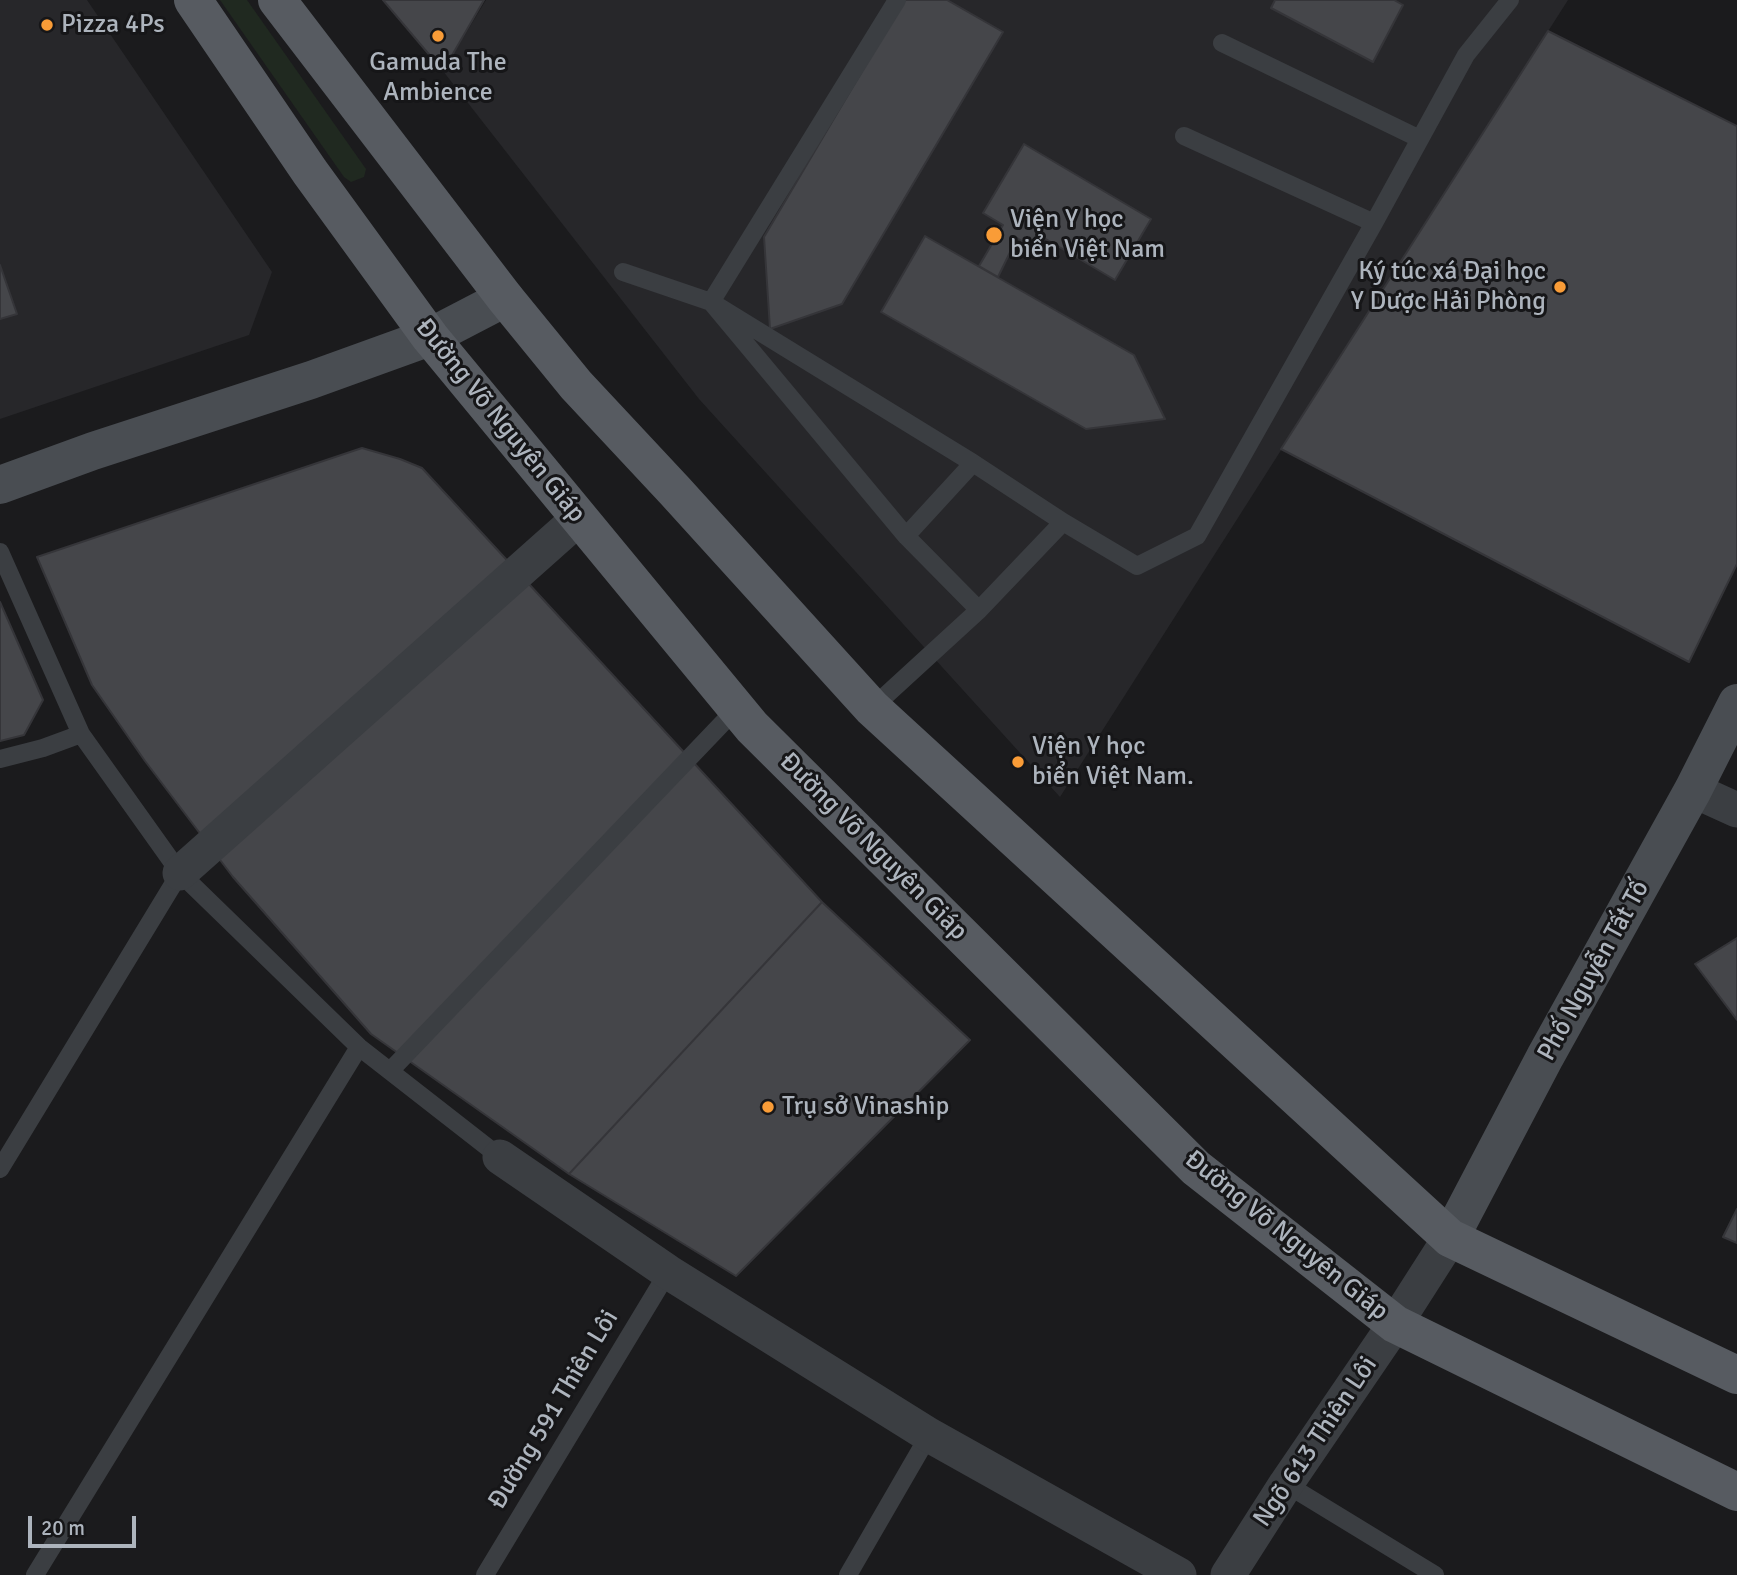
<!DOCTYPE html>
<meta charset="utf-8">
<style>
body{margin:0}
#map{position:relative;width:1737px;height:1575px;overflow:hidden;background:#1b1b1d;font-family:Signika,sans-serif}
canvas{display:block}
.scale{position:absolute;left:28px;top:1516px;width:108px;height:32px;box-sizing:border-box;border:4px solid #adb4bd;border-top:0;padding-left:9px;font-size:21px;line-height:24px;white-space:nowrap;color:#adb4bd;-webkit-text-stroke:5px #161618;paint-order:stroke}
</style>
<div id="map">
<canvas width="1737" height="1575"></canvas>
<div class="scale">20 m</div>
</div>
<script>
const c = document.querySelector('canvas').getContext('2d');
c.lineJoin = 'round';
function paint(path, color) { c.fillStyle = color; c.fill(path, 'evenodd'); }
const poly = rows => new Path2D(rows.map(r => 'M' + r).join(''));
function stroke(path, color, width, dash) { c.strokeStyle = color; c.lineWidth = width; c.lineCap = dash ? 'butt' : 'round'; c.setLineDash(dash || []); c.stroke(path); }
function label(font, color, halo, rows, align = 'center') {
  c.font = font + ' Signika,sans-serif'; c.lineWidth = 6; c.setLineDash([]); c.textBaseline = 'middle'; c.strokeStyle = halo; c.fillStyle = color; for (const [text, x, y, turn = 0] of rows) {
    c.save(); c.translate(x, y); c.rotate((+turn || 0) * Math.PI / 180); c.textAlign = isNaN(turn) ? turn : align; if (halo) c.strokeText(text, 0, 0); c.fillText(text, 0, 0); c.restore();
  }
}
paint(poly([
 [0,0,87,0,272,272,249,335,0,419],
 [486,0,1568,0,1060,797,699,399,443,71]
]), '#27272a');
paint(poly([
 [220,0,247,0,366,169,364,177,351,182,344,177]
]), '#202920');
const building = poly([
 [383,0,484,0,443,71,383,0],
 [904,0,947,0,1003,32,842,304,770,329,764,237,904,0],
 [1275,0,1394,0,1403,5,1373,62,1271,8,1275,0],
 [1548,31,1737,126,1737,564,1689,662,1281,449,1548,31],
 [1024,144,1151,219,1115,280,1039,235,1032,247,1017,238,998,277,979,266,1003,225,983,213,1024,144],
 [925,236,1134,355,1165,419,1086,429,881,312,925,236],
 [0,265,17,314,0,319,0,265],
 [362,448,400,459,422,468,822,902,569,1174,371,1034,233,877,145,761,92,685,37,557,362,448],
 [0,602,43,700,24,735,0,741,0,602],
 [822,902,970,1040,736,1276,569,1174,822,902],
 [1737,938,1737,1020,1695,964,1737,938],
 [1737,1209,1737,1243,1723,1237,1737,1209]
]);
paint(building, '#45464a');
stroke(building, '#353539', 2);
stroke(poly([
 [897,0,711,302,906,536,979,610],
 [1222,43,1420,139],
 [1184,136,1374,223],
 [623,272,711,302,973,463,1063,522],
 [906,536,973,463],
 [0,552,81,734],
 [872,708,979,610,1063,522,1137,566,1197,536,1374,223,1466,55,1510,0],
 [0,759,43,748,81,734,180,873,359,1047,500,1157],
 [390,1071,737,708],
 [0,1169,180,873],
 [1286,1484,1435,1575],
 [35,1575,359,1047],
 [485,1575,668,1272],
 [848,1575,929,1435]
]), '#3b3e42', 18);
stroke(poly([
 [1693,790,1737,810],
 [180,873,579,518],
 [500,1157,668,1272,929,1435,1179,1575],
 [1228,1575,1286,1484,1395,1324,1450,1238]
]), '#3b3e42', 35);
stroke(poly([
 [0,485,93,451,311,380,430,337,505,298],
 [1450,1238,1545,1057,1693,790,1737,703]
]), '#494d52', 38);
stroke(poly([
 [193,0,310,172,430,337,752,727,1196,1168,1395,1324,1737,1492],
 [277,0,505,298,576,385,675,491,872,708,1450,1238,1737,1375]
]), '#575b61', 38);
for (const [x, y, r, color] of [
 [47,25,7,"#f99c37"],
 [438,36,7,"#f99c37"],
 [994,235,9,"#f99c37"],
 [1560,287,7,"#f99c37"],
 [1018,762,7,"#f99c37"],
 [768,1107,7,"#f99c37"]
]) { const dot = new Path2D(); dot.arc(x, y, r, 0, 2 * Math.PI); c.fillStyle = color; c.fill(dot); stroke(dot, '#161618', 2.5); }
label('26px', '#adb4bd', '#161618', [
 ["Pizza 4Ps",61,25],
 ["Gamuda The",438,63,"center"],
 ["Ambience",438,93,"center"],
 ["Viện Y học",1010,220],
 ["biển Việt Nam",1010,250],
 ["Ký túc xá Đại học",1546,272,"right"],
 ["Y Dược Hải Phòng",1546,302,"right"],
 ["Viện Y học",1032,747],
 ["biển Việt Nam.",1032,777],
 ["Trụ sở Vinaship",782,1107]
], 'left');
label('26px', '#adb4bd', '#161618', [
 ["Đường Võ Nguyên Giáp",500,421,51],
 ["Đường Võ Nguyên Giáp",873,847,45],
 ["Phố Nguyễn Tất Tố",1594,971,-61],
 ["Đường Võ Nguyên Giáp",1286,1236,39],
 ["Đường 591 Thiên Lôi",554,1410,-59],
 ["Ngõ 613 Thiên Lôi",1316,1442,-56]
]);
</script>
